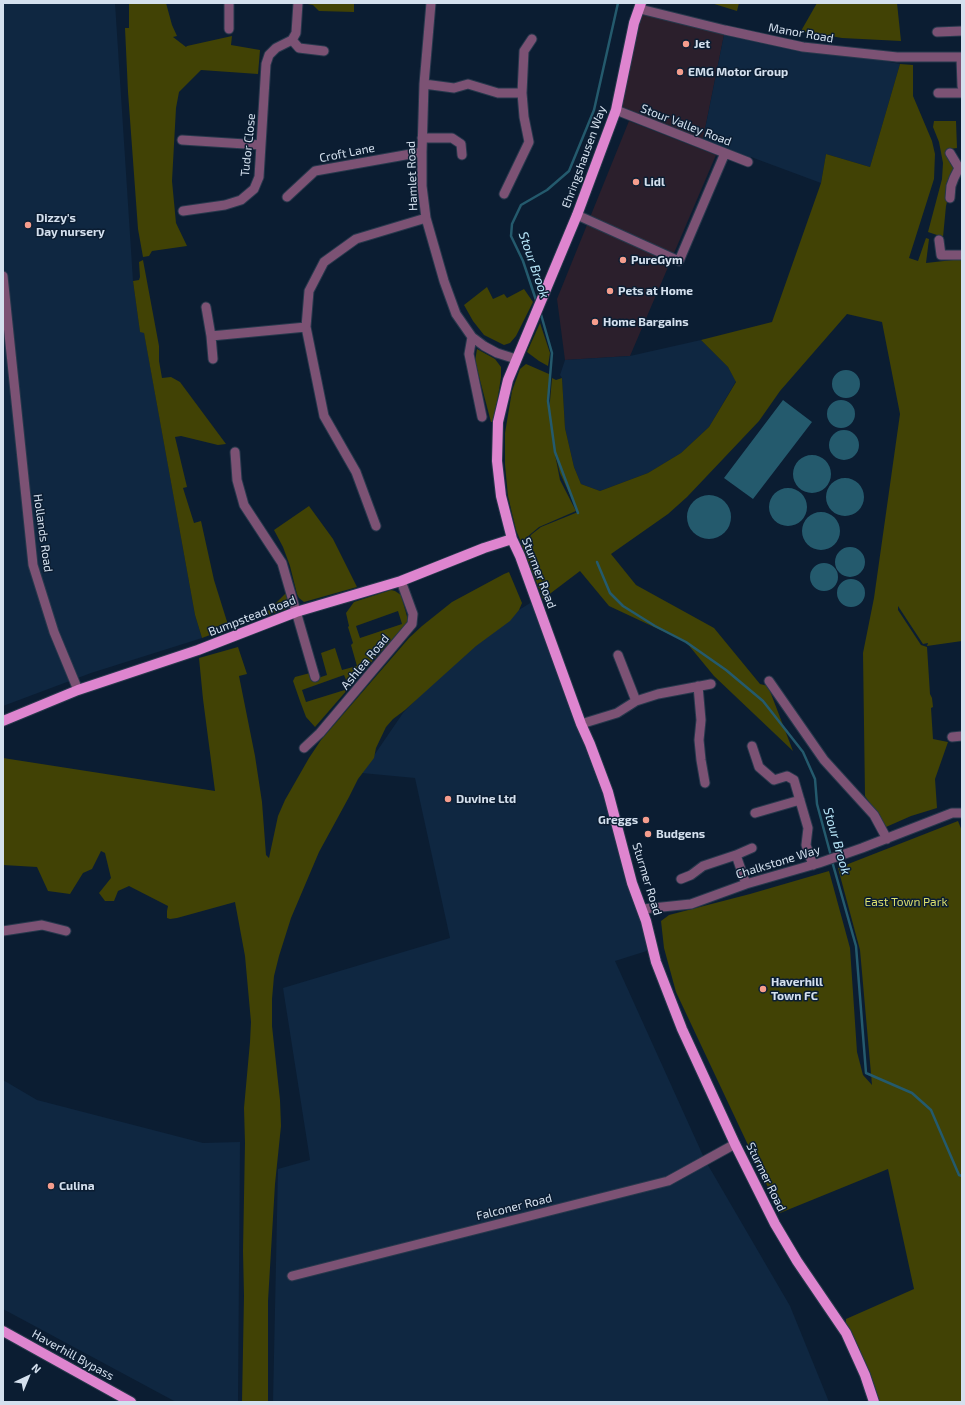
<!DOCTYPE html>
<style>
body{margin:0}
#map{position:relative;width:965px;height:1405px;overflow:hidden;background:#0b1d32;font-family:"Exo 2",sans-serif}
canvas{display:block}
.frame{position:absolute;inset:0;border:4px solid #d4e0ee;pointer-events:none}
.north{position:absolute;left:8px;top:1357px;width:40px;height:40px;-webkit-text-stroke:3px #0b1d32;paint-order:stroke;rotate:44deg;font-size:11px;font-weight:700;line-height:16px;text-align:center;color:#d4e0ee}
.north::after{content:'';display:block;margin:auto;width:14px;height:18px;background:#d4e0ee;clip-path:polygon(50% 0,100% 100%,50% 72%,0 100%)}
</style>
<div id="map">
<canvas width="965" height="1405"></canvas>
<div class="frame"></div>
<div class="north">N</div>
</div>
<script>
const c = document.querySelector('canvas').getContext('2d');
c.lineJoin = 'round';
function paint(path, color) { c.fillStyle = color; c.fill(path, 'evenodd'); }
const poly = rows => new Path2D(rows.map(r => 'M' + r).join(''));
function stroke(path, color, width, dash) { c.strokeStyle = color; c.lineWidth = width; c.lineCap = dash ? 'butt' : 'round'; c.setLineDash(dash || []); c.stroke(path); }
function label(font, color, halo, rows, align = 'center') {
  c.font = font + ' "Exo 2",sans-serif'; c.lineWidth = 3; c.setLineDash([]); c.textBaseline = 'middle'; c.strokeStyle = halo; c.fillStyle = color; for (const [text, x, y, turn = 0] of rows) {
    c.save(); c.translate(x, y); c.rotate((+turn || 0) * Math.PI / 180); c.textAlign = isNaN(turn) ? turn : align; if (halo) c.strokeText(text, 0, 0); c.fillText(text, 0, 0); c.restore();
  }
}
paint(poly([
 [640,9,725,30,702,144,616,110],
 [629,121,716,155,630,356,565,360,557,299]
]), '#2b1f2c');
paint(poly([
 [3,3,115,3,133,281,140,331,144,332,195,615,202,638,91,673,3,706],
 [725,30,900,64,870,167,826,154,821,183,751,157,748,162,702,144],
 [701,340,728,367,736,381,709,427,681,453,648,473,600,491,581,484,574,467,565,428,562,378,560,375,565,360,630,356],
 [535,600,585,731,653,949,615,961,705,1160,790,1306,829,1402,273,1402,278,1169,310,1160,283,988,450,938,415,778,362,773,403,713,477,636],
 [3,1080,37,1100,203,1143,240,1142,238,1402,176,1402,3,1309]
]), '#0f2741');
paint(poly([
 [129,3,166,3,172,25,177,36,173,37,186,47,187,46,232,36,231,45,260,50,258,74,201,70,179,92,176,108,172,181,176,223,187,246,152,251,149,256,143,257,138,229,128,92,125,28,129,28],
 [302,3,354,3,354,12,319,11,313,5],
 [711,3,739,3,737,11],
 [817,3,897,3,901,41,842,38,801,31],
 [900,64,913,65,913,96,932,141,935,154,934,179,909,258,918,261,926,238,929,239,926,263,962,259,962,641,927,646,928,643,923,644,898,606,898,610,921,645,927,647,930,694,932,698,933,707,931,708,933,739,948,742,935,779,937,808,911,816,886,827,865,796,863,653,874,598,900,414,882,322,847,314,780,391,759,421,687,497,668,514,611,554,636,585,714,628,760,684,768,686,793,751,714,676,686,642,609,606,580,571,543,599,522,545,532,534,541,527,578,512,560,473,554,449,560,480,576,511,539,527,521,542,516,530,508,496,505,465,505,433,512,391,520,369,526,364,549,374,549,412,552,378,556,380,562,378,565,428,574,467,581,484,600,491,648,473,681,453,709,427,736,382,728,367,701,340,772,322,821,183,826,154,870,167],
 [934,121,956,121,957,148,950,149,945,152,955,168,946,206,943,237,928,232,942,179,943,163,939,142,933,127],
 [143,260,159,346,159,361,162,378,171,377,180,382,226,444,218,445,181,436,175,437,187,487,183,488,194,523,201,521,214,580,229,628,202,638,195,615,144,333,140,332,133,281,139,280,140,277,139,262],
 [487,287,493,299,504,294,507,298,524,289,533,302,516,336,510,343,504,345,484,335,473,321,464,305],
 [540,323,550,353,548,366,539,361,527,352],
 [477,349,495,359,501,367,501,377,494,422,491,422,475,361],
 [309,506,333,539,357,587,304,602,299,598,297,594,290,566,283,547,274,530],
 [509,572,522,603,519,610,510,621,476,646,405,710,393,719,386,727,376,748,374,758,358,779,349,797,319,852,291,918,279,956,274,976,272,999,272,1026,280,1100,281,1126,275,1184,268,1301,268,1402,242,1402,244,1296,243,1251,245,1143,244,1108,250,1042,251,1022,245,956,235,902,177,918,170,919,167,918,167,911,168,906,129,886,118,891,114,901,105,901,99,893,111,878,105,853,101,851,92,869,83,873,70,894,48,891,37,867,3,865,3,758,215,791,203,699,199,658,238,647,247,674,239,676,255,756,262,802,266,855,269,858,278,816,285,800,309,758,321,740,409,638,422,626,452,602,504,574],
 [391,590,395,591,401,595,408,620,406,624,349,687,344,675,302,690,306,702,348,689,315,727,306,717,300,701,293,681,295,677,310,673,312,680,327,675,321,653,335,648,342,670,357,666,351,645,353,643,348,627,349,626,346,613,354,602],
 [398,611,402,624,360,638,356,626],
 [288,591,290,599,286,609,262,617],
 [958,821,962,831,962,1402,874,1402,846,1333,846,1319,914,1289,888,1169,780,1213,676,992,664,948,661,921,669,915,750,894,829,871,850,948,857,1052,863,1075,872,1085,860,950,838,868]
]), '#414205');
paint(poly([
 '832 384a14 14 0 1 1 28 0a14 14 0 1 1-28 0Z',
 '827 414a14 14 0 1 1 28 0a14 14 0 1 1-28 0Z',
 [783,400,812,422,753,499,724,478],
 '829 445a15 15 0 1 1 30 0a15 15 0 1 1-30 0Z',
 '793 474a19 19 0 1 1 38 0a19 19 0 1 1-38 0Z',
 '826 497a19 19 0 1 1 38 0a19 19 0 1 1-38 0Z',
 '769 507a19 19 0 1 1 38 0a19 19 0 1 1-38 0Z',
 '687 517a22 22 0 1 1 44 0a22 22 0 1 1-44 0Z',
 '802 531a19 19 0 1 1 38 0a19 19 0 1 1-38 0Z',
 '835 562a15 15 0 1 1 30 0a15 15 0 1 1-30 0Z',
 '810 577a14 14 0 1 1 28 0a14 14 0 1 1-28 0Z',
 '837 593a14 14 0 1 1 28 0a14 14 0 1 1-28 0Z'
]), '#245a6d');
stroke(poly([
 [537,303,523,261,511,236,512,224,521,205,547,190,569,171,594,110,618,3],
 [540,311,552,353,548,401,555,452,578,513],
 [597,562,610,593,623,606,655,626,686,642,726,670,763,701,803,752,815,779,817,804,831,856],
 [832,861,856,946,866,1073,912,1093,931,1110,959,1175,962,1176]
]), '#245a6d', 2.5);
const minor = poly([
 [229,3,229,29],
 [431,3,424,84,422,152,422,186,426,218,444,281,456,314,472,337,484,346,497,353,516,359],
 [640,9,725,30,803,47,897,57,962,57],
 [937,32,962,31],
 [292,40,299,48,324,51],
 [961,57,962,86],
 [424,84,454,88,468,84,498,93,522,93,524,51,532,39],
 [938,93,962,93],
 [616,110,748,162],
 [422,138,452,138,461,144,462,155],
 [182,140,261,145],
 [950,153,959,168],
 [504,194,529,142,524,117,522,93],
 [287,197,315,171,422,152],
 [950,198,951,186,954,178,959,168,962,168],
 [183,211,225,205,241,200,254,189,259,177,266,64,269,55,276,48,292,40,296,33,298,3],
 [577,215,679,261,725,153],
 [939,240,941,255,962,255],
 [3,276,33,565,54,632,78,690],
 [206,307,211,336,306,327],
 [211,336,213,359],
 [472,337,469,354,482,417],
 [235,452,237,480,244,505,282,563,315,677],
 [376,526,356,472,324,416,306,327,309,291,324,262,356,239,426,218],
 [618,655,636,701],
 [769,681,824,760,874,815,887,839],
 [698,686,701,720,699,740,701,760,705,783],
 [581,724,617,713,636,701,658,694,711,684],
 [952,737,962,736],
 [752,746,759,767,774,780,787,776,794,780,808,828,806,845,813,865],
 [304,748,320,733,412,624,413,614,401,581],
 [755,813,800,800],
 [736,855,752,848],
 [681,879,691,875,703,866,736,855,746,884],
 [643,909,691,904,746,884,819,863,862,848,952,813,962,813],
 [3,931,42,925,66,931],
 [292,1276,668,1181,735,1144]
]);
const major = poly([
 [641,3,634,23,616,110,577,215,508,380,498,422,497,461,501,496,512,539,520,556,581,724,590,744,608,792,632,883,646,921,656,962,682,1029,735,1144,775,1224,797,1261,846,1333,865,1375,874,1402],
 [3,721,78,690,198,650,296,612,401,581,484,548,512,539],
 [3,1331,131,1402]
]);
stroke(minor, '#27384c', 11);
stroke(major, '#27384c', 12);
stroke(minor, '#7c5274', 9);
stroke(major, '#de85cf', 10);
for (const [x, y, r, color] of [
 [686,44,4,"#f59d8d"],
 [680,72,4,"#f59d8d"],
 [636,182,4,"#f59d8d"],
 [28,225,4,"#f59d8d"],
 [623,260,4,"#f59d8d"],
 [610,291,4,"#f59d8d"],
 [595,322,4,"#f59d8d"],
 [448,799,4,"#f59d8d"],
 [646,820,4,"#f59d8d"],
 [648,834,4,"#f59d8d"],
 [763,989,4,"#f59d8d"],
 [51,1186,4,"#f59d8d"]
]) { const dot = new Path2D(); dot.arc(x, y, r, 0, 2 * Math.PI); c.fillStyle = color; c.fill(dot); stroke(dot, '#0b1d32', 1.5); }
label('12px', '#d4e0ee', '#0b1d32', [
 ["Manor Road",801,33,10],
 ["Stour Valley Road",686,125,21],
 ["Tudor Close",248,145,-84],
 ["Croft Lane",347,153,-11],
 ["Ehringshausen Way",584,157,-70],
 ["Hamlet Road",412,176,-92],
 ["Hollands Road",43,533,82],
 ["Sturmer Road",539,573,69],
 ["Bumpstead Road",252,616,-21],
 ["Ashlea Road",365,662,-50],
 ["Chalkstone Way",778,862,-17],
 ["Sturmer Road",647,879,73],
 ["Sturmer Road",766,1177,64],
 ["Falconer Road",514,1207,-14],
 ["Haverhill Bypass",73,1355,29]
]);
label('bold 12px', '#d4e0ee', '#0b1d32', [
 ["Jet",694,44],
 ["EMG Motor Group",688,72],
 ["Lidl",644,182],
 ["Dizzy's",36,218],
 ["Day nursery",36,232],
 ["PureGym",631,260],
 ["Pets at Home",618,291],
 ["Home Bargains",603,322],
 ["Duvine Ltd",456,799],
 ["Greggs",638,820,"right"],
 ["Budgens",656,834],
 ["Haverhill",771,982],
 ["Town FC",771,996],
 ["Culina",59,1186]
], 'left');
label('12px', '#dbdf6d', '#0b1d32', [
 ["East Town Park",906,902]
]);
label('italic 13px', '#b8e7fa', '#0b1d32', [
 ["Stour Brook",534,265,71],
 ["Stour Brook",837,841,74]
]);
</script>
